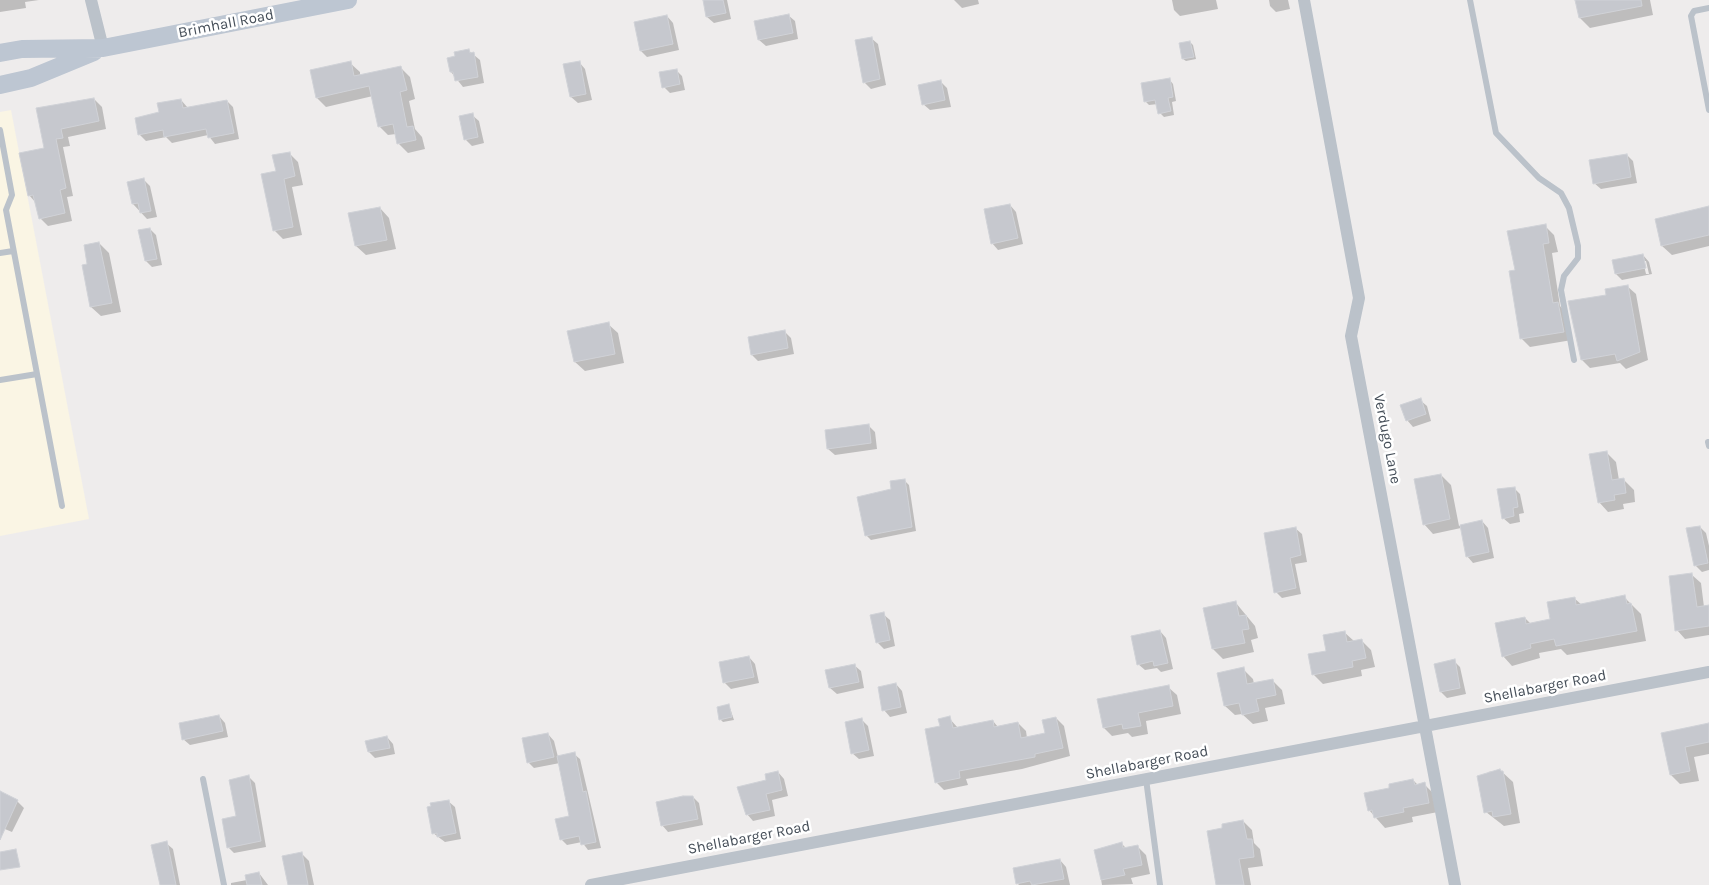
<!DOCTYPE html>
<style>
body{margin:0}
canvas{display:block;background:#eeecec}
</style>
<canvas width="1709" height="885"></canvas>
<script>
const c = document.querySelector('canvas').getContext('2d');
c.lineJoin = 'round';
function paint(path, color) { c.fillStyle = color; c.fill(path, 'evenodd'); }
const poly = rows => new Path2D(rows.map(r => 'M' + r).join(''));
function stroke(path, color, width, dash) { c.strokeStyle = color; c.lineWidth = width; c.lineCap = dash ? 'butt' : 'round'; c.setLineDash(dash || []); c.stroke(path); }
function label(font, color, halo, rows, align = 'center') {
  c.font = font + ' Karla,sans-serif'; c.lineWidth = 5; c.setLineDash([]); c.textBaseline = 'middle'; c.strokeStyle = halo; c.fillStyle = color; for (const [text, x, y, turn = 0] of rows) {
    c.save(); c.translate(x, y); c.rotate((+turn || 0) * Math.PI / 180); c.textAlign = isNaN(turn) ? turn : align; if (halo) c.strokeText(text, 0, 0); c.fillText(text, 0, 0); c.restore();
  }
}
paint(poly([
 [11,110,89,519,0,536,0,112]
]), '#faf5e4');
paint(poly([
 [0,0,39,0,25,2,26,8,0,12],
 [704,0,727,0,731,19,714,23,707,17],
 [954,0,978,0,979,4,962,8],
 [1172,0,1216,0,1218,9,1180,16,1174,10],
 [1269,0,1288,0,1290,9,1276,12,1270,6],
 [1576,0,1650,0,1653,15,1590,28,1580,18],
 [788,15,795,21,798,39,766,46,759,40],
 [667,16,673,23,679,50,647,57,641,51],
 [871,38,878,44,886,85,871,89,864,82],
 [1190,42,1193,45,1196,59,1186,61,1183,59],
 [468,50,480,60,484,83,463,87,451,72,456,57],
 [579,62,585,69,592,100,578,103,571,97],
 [350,63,360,72,360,76,401,68,410,77,415,99,409,101,415,129,422,137,425,149,408,153,398,143,396,134,388,135,379,126,373,96,326,107,317,98],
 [676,70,682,76,685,90,670,93,664,87],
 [1169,79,1173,84,1176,101,1172,102,1174,115,1164,117,1160,113,1158,104,1149,105,1145,101],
 [941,82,947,88,951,107,930,110,923,104],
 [94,99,102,107,106,129,68,137,70,146,63,147,73,196,67,197,72,221,48,226,40,218,36,203,29,195,46,149,37,109],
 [181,100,188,108,227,101,233,107,239,139,215,144,208,135,172,143,166,137,146,141,139,134,161,113],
 [472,115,479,121,484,143,472,146,466,140],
 [289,153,298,162,303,185,292,187,302,235,283,239,274,230,277,172],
 [1627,155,1633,161,1637,183,1601,189,1594,183],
 [144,180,150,186,157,217,147,219,133,204],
 [1010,205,1016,212,1023,244,998,250,992,243],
 [1709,207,1709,246,1672,255,1662,246],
 [380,208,389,218,396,249,366,255,356,246],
 [1545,226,1554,235,1558,252,1552,253,1560,306,1567,313,1572,340,1530,347,1521,338,1516,271],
 [150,229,156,235,162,265,152,267,146,261],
 [99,243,109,253,121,312,101,316,91,307,84,266,88,265],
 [1643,255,1649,262,1652,274,1622,280,1616,274],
 [1643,261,1646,261,1649,274,1646,274],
 [1627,286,1636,294,1648,360,1626,369,1620,363,1590,368,1582,360,1607,296],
 [608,324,618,333,624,363,585,371,575,362],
 [785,332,791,338,794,354,758,361,752,355],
 [1420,400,1427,406,1431,421,1413,427,1407,420],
 [869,426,875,432,877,449,835,455,828,449],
 [1606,452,1616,462,1619,480,1624,480,1634,490,1635,502,1623,504,1624,509,1608,512,1599,502],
 [1441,475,1451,485,1459,526,1482,521,1488,528,1494,558,1473,563,1467,556,1461,528,1433,534,1424,524],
 [904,480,909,485,916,531,871,540,866,535],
 [1514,488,1520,494,1524,513,1519,514,1520,522,1510,524,1503,518],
 [1700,527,1706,533,1709,546,1709,570,1702,572,1695,565],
 [1295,528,1302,534,1307,562,1295,564,1301,594,1282,598,1276,592],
 [1692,575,1701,583,1704,607,1709,606,1709,635,1685,639,1677,630],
 [1624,597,1641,614,1646,641,1567,655,1561,649,1539,653,1540,658,1512,666,1503,656,1525,618,1531,624,1552,620,1574,598,1582,605],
 [1236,603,1255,626,1258,638,1251,640,1254,652,1223,659,1213,649,1205,609],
 [883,614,890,620,895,646,884,649,877,642],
 [1160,631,1166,638,1173,669,1161,672,1157,668,1145,670,1138,664],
 [1344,632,1354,641,1361,640,1371,650,1375,667,1361,670,1362,676,1323,684,1313,674,1327,652],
 [749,657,755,664,759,683,731,689,724,682],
 [1454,661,1460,667,1466,694,1447,698,1441,692],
 [854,665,861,671,864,688,837,694,830,688],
 [1243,669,1253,679,1254,684,1272,680,1282,690,1285,704,1265,708,1268,721,1253,724,1242,714,1235,715,1225,706],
 [896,684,902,691,907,713,890,717,884,710],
 [1168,687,1177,695,1181,714,1146,721,1148,734,1132,737,1128,733,1112,736,1104,728],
 [729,705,734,720,723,722,720,719],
 [219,716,225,723,228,737,190,745,183,739],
 [949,718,958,728,993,721,998,727,1018,723,1026,731,1027,738,1047,734,1056,718,1064,726,1070,756,1022,769,966,779,968,785,944,790,936,782,941,727],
 [862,720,868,726,874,756,859,759,852,753],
 [1709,724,1709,754,1694,757,1699,781,1680,784,1671,775,1662,734],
 [548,734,554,741,558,757,574,754,580,759,601,848,588,850,582,842,567,845,561,839,571,817,560,763,534,768,528,762],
 [387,737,393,744,395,754,375,758,369,752],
 [1500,770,1513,782,1520,823,1504,826,1486,812,1488,772],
 [778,772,784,779,788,796,772,800,775,816,753,821,747,814,768,781],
 [249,777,255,783,266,847,234,853,228,847],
 [1413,780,1418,785,1424,784,1434,794,1438,812,1412,817,1413,822,1385,828,1369,810],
 [0,793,17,801,24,808,12,832,0,827],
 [693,797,699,803,703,825,668,832,662,825],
 [448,801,455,807,461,839,445,842,433,833],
 [1243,821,1252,830,1254,843,1260,849,1263,866,1248,868,1251,885,1216,885,1224,829],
 [166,843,173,849,180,885,160,885],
 [1121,843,1127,849,1137,846,1146,855,1150,874,1131,878,1133,884,1102,885,1096,851],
 [301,853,309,861,314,885,289,885],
 [1060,860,1066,867,1070,885,1019,885,1017,883],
 [259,873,268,885,231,885,231,883,247,880]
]), '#0003');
const building = poly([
 [703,0,723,0,726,13,706,17,703,0],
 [1575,0,1641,0,1642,6,1579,18,1575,0],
 [789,14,793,33,758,40,754,21,789,14],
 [667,15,673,44,640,51,634,22,667,15],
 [872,37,880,79,863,83,855,40,872,37],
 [1190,41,1194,57,1182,59,1179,43,1190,41],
 [469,49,470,53,474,52,478,77,455,81,453,72,450,72,447,58,455,56,454,52,469,49],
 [351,61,354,76,401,66,407,90,400,92,407,127,413,126,416,140,397,144,393,124,378,127,369,86,316,98,310,70,351,61],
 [580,61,586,94,570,97,563,64,580,61],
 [677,69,680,84,662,88,659,72,677,69],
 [1170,78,1173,97,1168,98,1171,111,1158,114,1155,100,1144,102,1141,83,1170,78],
 [941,80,945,100,922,105,918,85,941,80],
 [94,98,99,121,61,129,63,138,56,139,66,188,60,190,65,213,39,219,33,195,28,196,19,153,44,148,36,108,94,98],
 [181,99,183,108,227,100,234,133,208,138,206,129,164,137,163,130,138,135,135,118,159,112,157,103,181,99],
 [473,113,478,137,464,140,459,116,473,113],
 [290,152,295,176,284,179,293,227,273,231,261,174,276,171,272,155,290,152],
 [1627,154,1631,177,1593,184,1589,160,1627,154],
 [144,178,151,211,140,213,138,203,132,204,127,182,144,178],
 [1010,204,1018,238,991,244,984,209,1010,204],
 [1709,206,1709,235,1661,246,1655,219,1709,206],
 [380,207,387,240,355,246,348,213,380,207],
 [1546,224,1549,243,1543,244,1553,303,1558,302,1564,332,1520,339,1509,271,1515,270,1507,231,1546,224],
 [150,228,157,259,145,261,138,230,150,228],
 [99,242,112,303,90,307,82,265,87,264,84,245,99,242],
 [1643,254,1646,268,1615,274,1612,260,1643,254],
 [1628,285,1640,352,1617,361,1615,354,1581,360,1568,301,1606,295,1605,289,1628,285],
 [609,322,615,354,574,362,567,331,609,322],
 [785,330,788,348,751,355,748,337,785,330],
 [1421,398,1426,414,1406,421,1400,405,1421,398],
 [869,424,871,443,827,449,825,430,869,424],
 [1607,451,1612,480,1624,478,1626,493,1614,495,1615,500,1598,503,1589,454,1607,451],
 [1441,474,1450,519,1423,525,1414,479,1441,474],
 [905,479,912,527,865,536,857,497,891,489,890,481,905,479],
 [1515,487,1518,507,1513,508,1514,516,1502,519,1497,489,1515,487],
 [1482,520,1489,552,1466,557,1460,525,1482,520],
 [1700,526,1708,563,1694,566,1686,528,1700,526],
 [1296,527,1301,555,1290,558,1296,588,1274,593,1264,533,1296,527],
 [1692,573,1697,607,1709,605,1709,626,1675,631,1669,576,1692,573],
 [1625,595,1627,604,1631,603,1637,631,1556,646,1554,639,1530,644,1531,648,1502,657,1495,623,1525,617,1526,624,1550,619,1547,602,1575,597,1576,605,1625,595],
 [1236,601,1239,616,1246,615,1249,629,1242,630,1245,643,1212,649,1203,608,1236,601],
 [884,612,890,640,876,643,870,615,884,612],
 [1160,630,1168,663,1154,666,1153,661,1137,665,1131,636,1160,630],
 [1345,631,1347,642,1362,639,1366,658,1352,661,1353,667,1312,675,1308,654,1326,651,1323,635,1345,631],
 [749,656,754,677,723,683,719,662,749,656],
 [1455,659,1460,688,1440,692,1434,664,1455,659],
 [855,664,859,682,829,688,825,670,855,664],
 [1244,667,1247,684,1273,679,1276,695,1256,699,1259,711,1242,715,1239,703,1224,706,1217,673,1244,667],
 [896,683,901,707,882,711,878,687,896,683],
 [1169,685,1173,706,1138,713,1141,726,1123,729,1122,724,1103,728,1097,699,1169,685],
 [729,704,732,717,719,720,717,707,729,704],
 [219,715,223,731,182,740,179,723,219,715],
 [950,716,953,728,993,720,994,727,1018,722,1021,738,1045,733,1042,720,1056,717,1063,748,1035,754,1035,757,959,771,960,778,935,783,925,729,940,726,938,719,950,716],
 [862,718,869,750,851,754,845,722,862,718],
 [1709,723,1709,742,1685,747,1690,771,1670,775,1661,733,1709,723],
 [548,733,554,757,527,763,522,738,548,733],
 [387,736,390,748,368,752,365,741,387,736],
 [575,752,583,792,586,791,596,842,581,845,579,836,560,840,555,819,569,816,557,756,575,752],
 [1500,769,1501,771,1503,771,1511,814,1493,817,1492,811,1484,813,1477,776,1500,769],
 [778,771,782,790,766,794,770,810,746,815,737,787,766,780,765,774,778,771],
 [249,775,261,841,227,848,222,819,236,816,229,780,249,775],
 [1413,779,1415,785,1425,782,1429,803,1403,808,1404,812,1374,818,1372,810,1368,811,1364,793,1389,788,1389,784,1413,779],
 [0,791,18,800,0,840,0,791],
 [683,796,693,796,698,819,661,826,656,802,683,796],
 [449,800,456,833,437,837,437,833,432,834,427,807,431,806,430,803,449,800],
 [1243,820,1247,839,1252,839,1254,857,1239,859,1244,885,1216,885,1207,831,1222,828,1222,824,1243,820],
 [167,841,176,885,160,885,151,845,167,841],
 [1122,842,1123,848,1138,845,1142,865,1123,869,1125,875,1101,880,1094,850,1122,842],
 [16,849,20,867,0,870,0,852,16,849],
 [302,852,308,885,288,885,282,856,302,852],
 [1060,859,1064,879,1032,885,1030,881,1016,884,1013,868,1060,859],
 [259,872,262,885,247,885,245,875,259,872]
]);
paint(building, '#c6c8ce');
stroke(building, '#d0d2d7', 1);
stroke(poly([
 [1470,0,1496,133,1539,178,1561,193,1569,208,1578,246,1578,258,1564,276,1561,290,1574,360],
 [1709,8,1694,11,1691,16,1709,110],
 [0,130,12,195,6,210,62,506],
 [0,253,13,251],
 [0,380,37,374],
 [1708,442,1709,446],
 [203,779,224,885],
 [1146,779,1160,885]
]), '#bbc2ca', 6);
stroke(poly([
 [91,0,103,48],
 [1304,0,1359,298,1351,336,1455,885],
 [591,885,1709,672]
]), '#bbc2ca', 12);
stroke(poly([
 [0,53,22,49,103,48,348,0],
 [0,85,31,78,94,52]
]), '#bdc6d2', 18);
label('15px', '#454e58', '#fff', [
 ["Brimhall Road",226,24,-11],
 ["Verdugo Lane",1387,439,79],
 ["Shellabarger Road",1545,687,-11],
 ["Shellabarger Road",1147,763,-11],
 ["Shellabarger Road",749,838,-11]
]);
</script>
